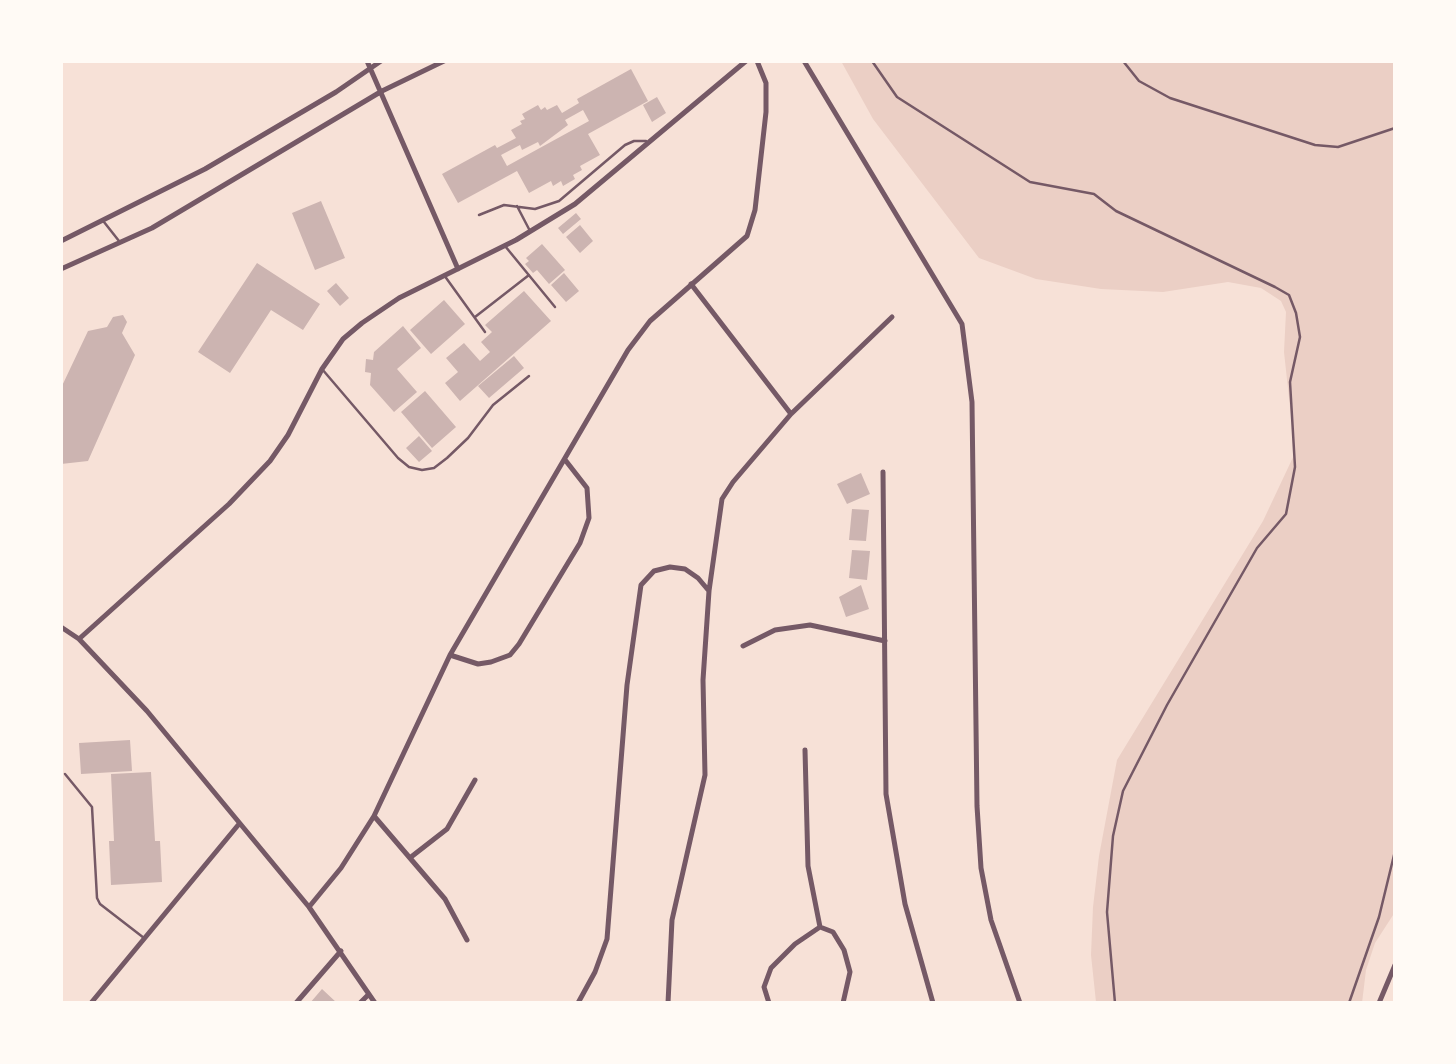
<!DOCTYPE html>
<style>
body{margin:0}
#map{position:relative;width:1456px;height:1064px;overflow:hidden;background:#f7e1d7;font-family:Roboto,sans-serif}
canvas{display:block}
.frame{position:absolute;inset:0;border:63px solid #fffaf5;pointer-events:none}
</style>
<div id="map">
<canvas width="1456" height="1064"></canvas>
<div class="frame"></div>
</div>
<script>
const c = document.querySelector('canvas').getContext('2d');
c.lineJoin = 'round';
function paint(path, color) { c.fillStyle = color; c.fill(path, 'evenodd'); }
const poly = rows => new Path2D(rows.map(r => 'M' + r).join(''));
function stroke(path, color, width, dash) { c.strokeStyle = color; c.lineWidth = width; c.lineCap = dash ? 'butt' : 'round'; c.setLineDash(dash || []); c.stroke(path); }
paint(poly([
 [841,61,1395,61,1395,912,1375,943,1366,970,1362,1003,1096,1002,1091,955,1093,907,1099,856,1117,760,1263,521,1295,453,1284,352,1286,312,1281,301,1261,288,1228,282,1163,292,1101,289,1036,279,979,258,873,119]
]), '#ebcfc5');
paint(poly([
 [631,69,648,101,588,134,600,155,580,166,582,170,573,175,575,179,563,186,561,181,553,186,551,181,529,193,517,171,458,203,442,174,495,145,497,148,516,138,511,130,522,124,520,121,525,119,522,114,538,105,541,110,545,107,547,110,557,105,562,113,579,103,577,99],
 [583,110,589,121,507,166,501,155,520,145,522,150,538,142,540,146,568,125,565,120],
 [657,97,666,113,652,122,643,105],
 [321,201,345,258,315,270,292,213],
 [576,213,581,219,563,234,558,228],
 [580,225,593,241,580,253,566,237],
 [542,244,565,270,549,284,537,270,533,273,525,264,529,261,526,258],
 [257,263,320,304,303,330,271,310,230,373,198,352],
 [564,273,579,291,566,302,551,285],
 [336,283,349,298,340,306,327,291],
 [524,291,551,321,460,401,445,383,458,372,446,358,464,343,480,361,490,352,481,342,492,332,485,325],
 [444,300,465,324,431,354,410,330],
 [123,315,127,322,122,333,135,355,88,461,61,464,61,388,88,331,107,327,113,317],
 [403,326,421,348,397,369,417,392,394,412,370,385,371,373,365,372,366,359,373,360,374,352],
 [514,356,524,368,489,398,478,386],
 [425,391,456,427,432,448,401,412],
 [419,436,432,451,419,462,406,448],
 [861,473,870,494,847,504,837,484],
 [852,509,869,510,866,541,849,540],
 [852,550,870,551,867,580,849,578],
 [861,585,869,609,846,617,839,597],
 [130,740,132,771,81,774,79,743],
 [151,772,155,841,160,841,162,882,111,885,109,841,114,841,111,774],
 [322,989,337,1003,310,1003]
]), '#ccb4b1');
stroke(poly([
 [872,61,897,97,1030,182,1094,194,1116,211,1275,287,1289,295,1296,313,1300,337,1290,382,1295,467,1286,514,1257,548,1167,705,1123,791,1113,836,1107,912,1115,1003],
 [1123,61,1139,81,1170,98,1315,145,1338,147,1395,128],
 [517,206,530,231],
 [479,215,504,205,535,209,559,201,625,145,634,141,646,141],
 [104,222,119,241],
 [505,246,555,307],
 [444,275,485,332],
 [475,317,529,275],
 [322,369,398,458,409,467,422,470,434,468,447,458,468,438,493,405,529,376],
 [65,774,92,807,97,898,100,904,144,938],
 [1349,1003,1379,917,1395,851]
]), '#755966', 2.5);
stroke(poly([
 [367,61,458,269],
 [804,61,962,324,972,402,977,806,981,868,991,920,1020,1003],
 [61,241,205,169,336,92,381,61],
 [61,269,152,228,382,91,444,61],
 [691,284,791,414],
 [883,472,886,794,905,904,933,1003],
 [61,627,79,639,147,711,309,907,375,1003],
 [79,639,229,504,270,461,288,435,322,369,343,339,362,323,399,298,516,240,575,204,746,61],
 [743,646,775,630,810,625,885,641],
 [450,655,478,664,491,662,510,655,519,644,580,543,589,518,587,488,566,461],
 [805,750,808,866,820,927],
 [374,816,445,899,467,940],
 [411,857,447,829,475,780],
 [309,907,341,868,374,816,450,655,628,350,650,321,747,236,755,210,766,112,766,83,757,61],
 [820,927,833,932,844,950,850,972,843,1003],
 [91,1003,239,824],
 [296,1003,341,951],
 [360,1003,369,994],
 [578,1003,595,972,607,939,627,685,641,585,654,571,670,567,685,569,698,578,709,591],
 [668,1003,672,920,705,775,703,680,709,591,722,499,733,482,791,414,892,317],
 [769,1003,764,987,771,968,795,944,820,927],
 [1379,1003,1395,965]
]), '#755966', 5);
</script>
